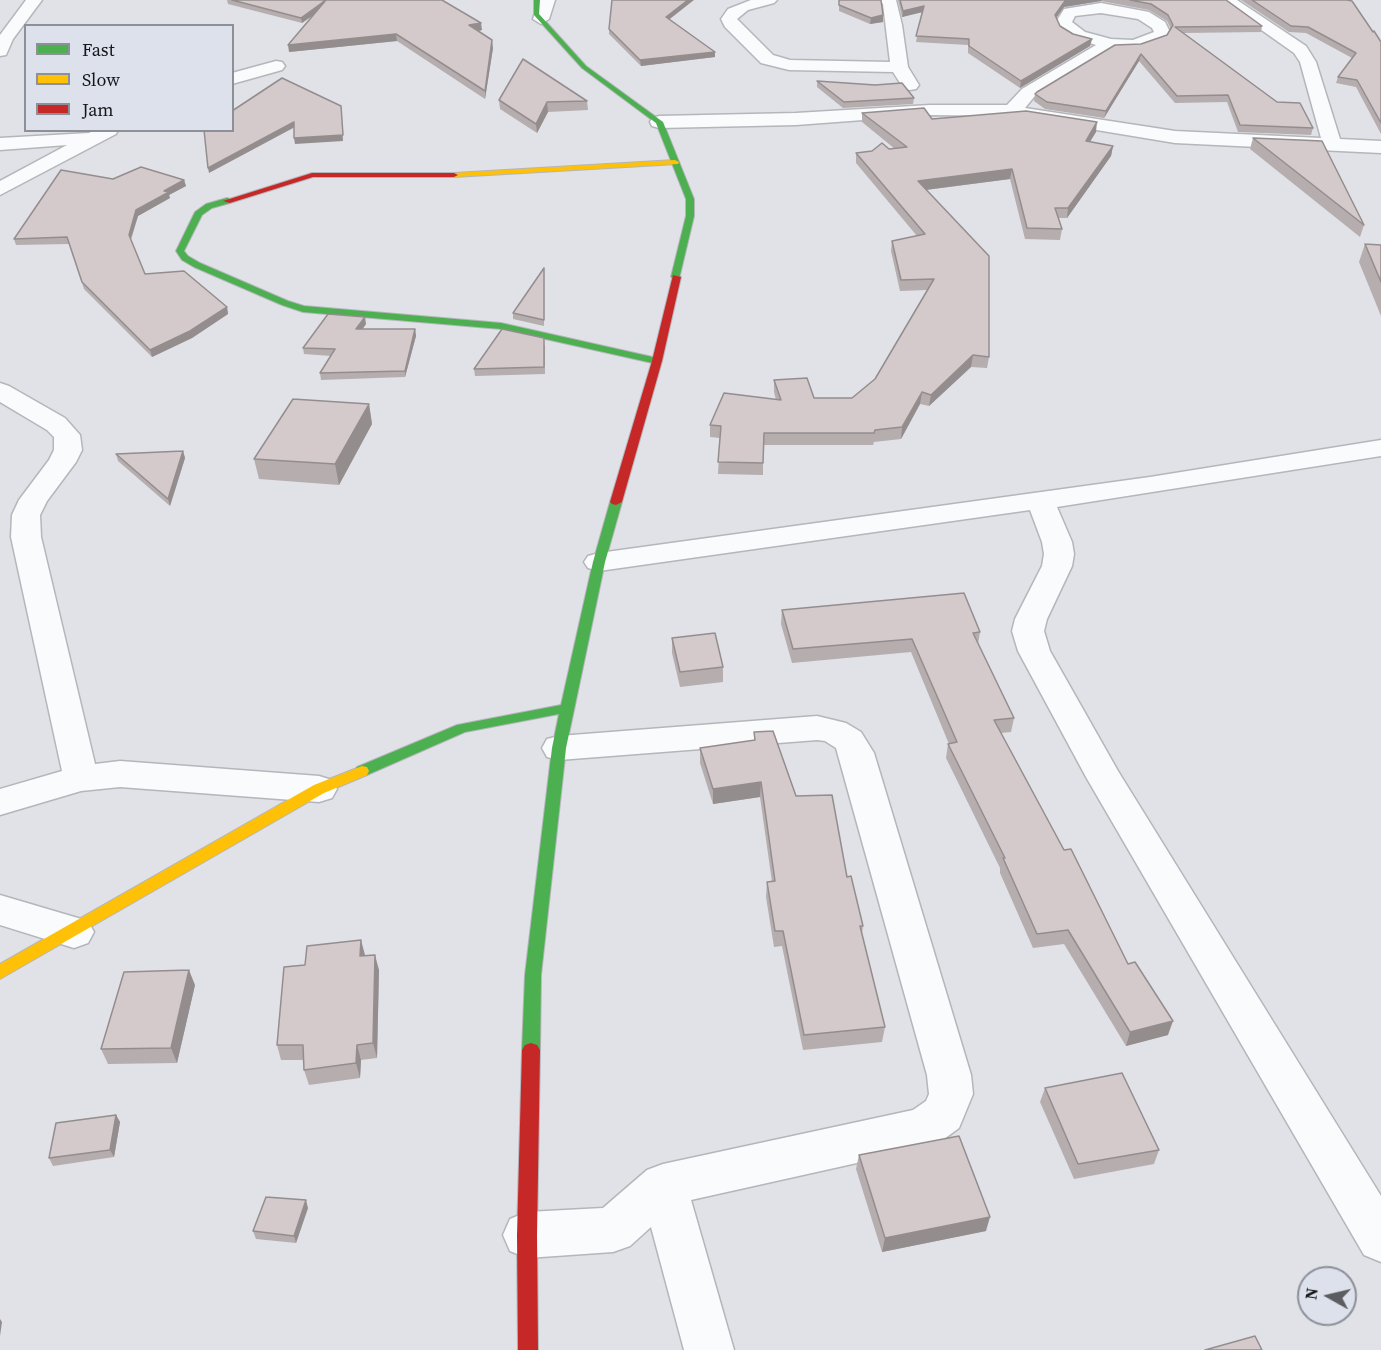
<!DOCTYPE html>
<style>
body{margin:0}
#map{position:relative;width:1381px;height:1350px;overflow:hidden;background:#e0e2e8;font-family:"Source Serif 4",serif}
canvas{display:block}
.legend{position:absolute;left:24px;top:24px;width:210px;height:108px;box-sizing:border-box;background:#dde1eb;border:2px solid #8d9097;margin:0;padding:8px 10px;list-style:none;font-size:18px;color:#151619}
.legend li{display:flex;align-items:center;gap:12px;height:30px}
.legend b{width:30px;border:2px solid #8d9097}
.north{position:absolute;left:1297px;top:1266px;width:60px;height:60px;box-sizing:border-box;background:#dde1eb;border:2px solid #8d9097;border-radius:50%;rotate:278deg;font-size:16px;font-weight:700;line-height:24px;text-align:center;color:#151619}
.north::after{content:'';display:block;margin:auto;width:21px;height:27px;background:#5c5d61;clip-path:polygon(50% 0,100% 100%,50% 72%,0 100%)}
</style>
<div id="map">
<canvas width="1381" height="1350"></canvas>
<ul class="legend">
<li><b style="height:8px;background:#4caf50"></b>Fast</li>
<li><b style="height:8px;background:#ffc107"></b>Slow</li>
<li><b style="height:8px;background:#c62828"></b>Jam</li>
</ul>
<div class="north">N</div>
</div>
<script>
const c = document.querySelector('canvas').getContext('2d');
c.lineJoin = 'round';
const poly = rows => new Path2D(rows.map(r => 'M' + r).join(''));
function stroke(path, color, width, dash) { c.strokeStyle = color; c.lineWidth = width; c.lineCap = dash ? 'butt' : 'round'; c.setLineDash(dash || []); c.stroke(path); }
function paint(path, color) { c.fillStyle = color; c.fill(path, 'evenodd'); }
const street = poly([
 [26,0,42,0,13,39,6,55,0,56,0,35,26,0],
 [539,0,555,0,549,19,541,24,533,19,539,0],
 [751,0,777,0,774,3,748,10,737,19,773,55,790,60,890,62,883,4,879,0,896,0,902,25,908,67,919,85,916,89,910,90,904,89,893,72,789,70,761,63,725,27,721,19,728,9,751,0],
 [1219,0,1237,0,1306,46,1316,62,1340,139,1381,141,1381,153,1175,143,1012,116,930,115,796,125,659,128,652,126,650,122,652,118,659,116,796,113,930,105,1007,105,1022,89,1096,45,1073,38,1061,31,1056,22,1064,9,1101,3,1149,12,1165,22,1170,32,1164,40,1140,48,1113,49,1066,76,1034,97,1025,108,1175,131,1321,138,1300,62,1294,53,1219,0],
 [1101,13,1138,19,1152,28,1154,32,1133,40,1111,39,1085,32,1072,22,1075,16,1101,13],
 [276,61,282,62,285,66,282,70,232,84,232,73,276,61],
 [94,130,118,130,116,134,0,195,0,181,67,145,0,150,0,138,89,133,94,130],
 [0,383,9,386,65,418,80,435,82,450,76,462,47,501,40,515,41,537,95,764,120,761,319,776,332,780,337,789,332,798,319,802,120,787,81,791,0,815,0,789,62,771,11,537,12,515,19,500,49,460,54,450,54,437,47,430,0,402,0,383],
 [1381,440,1381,456,1057,507,1072,542,1074,554,1072,566,1047,619,1044,631,1050,651,1118,771,1381,1196,1381,1262,1364,1255,1086,777,1018,651,1012,631,1015,619,1042,566,1044,554,1042,542,1030,510,599,571,588,568,584,562,588,556,599,553,1150,477,1381,440],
 [817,716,846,723,861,732,874,753,971,1075,973,1094,959,1128,940,1142,924,1148,691,1200,734,1350,684,1350,651,1227,630,1246,613,1252,527,1258,510,1251,503,1235,510,1219,527,1212,603,1208,647,1170,663,1164,913,1110,926,1101,929,1094,927,1075,836,748,825,741,817,740,559,760,547,757,542,748,547,739,559,736,817,716],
 [0,895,88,921,94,932,88,943,74,948,0,925,0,895]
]);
const fast = poly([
 [534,0,540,0,539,14,586,66,663,122,694,199,694,216,679,279,671,277,686,216,686,199,656,123,582,68,534,15,534,0],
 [227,198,230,199,230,203,212,208,202,215,184,251,188,256,200,263,288,301,304,306,501,323,657,358,662,361,657,364,501,329,303,312,282,305,194,267,182,260,176,251,195,212,206,204,227,198],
 [616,499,622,502,605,562,566,748,541,975,540,1050,537,1055,531,1057,525,1055,522,1050,525,975,552,748,559,714,465,732,367,775,357,775,355,771,357,767,457,725,561,705,593,562,610,502,616,499]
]);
const slow = poly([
 [675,160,679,162,678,164,454,177,450,175,454,173,675,160],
 [362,766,367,767,369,771,367,775,324,793,0,979,0,964,314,785,362,766]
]);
const jam = poly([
 [312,173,454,173,458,175,454,177,313,177,230,203,223,201,312,173],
 [673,275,681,277,662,361,622,502,616,505,612,504,610,502,652,361,673,275],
 [531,1043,537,1045,540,1050,537,1235,538,1350,518,1350,517,1235,522,1050,525,1045,531,1043]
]);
stroke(street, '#b4b6ba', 3);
stroke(fast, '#b4b6ba', 2);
stroke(slow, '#b4b6ba', 2);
stroke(jam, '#b4b6ba', 2);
paint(street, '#fafbfc');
paint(fast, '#4caf50');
paint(slow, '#ffc107');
paint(jam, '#c62828');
paint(poly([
 [227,0,442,0,482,30,479,31,493,48,485,99,397,41,289,52,313,15,302,23,228,4],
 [898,0,1226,0,1262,26,1261,32,1184,33,1313,128,1311,135,1238,132,1227,102,1175,103,1139,61,1104,118,1045,109,1034,101,1035,94,1141,44,1167,35,1171,29,1167,21,1149,10,1101,1,1064,7,1056,18,1060,26,1073,34,1092,39,1090,46,1020,88,968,53,968,45,916,42,922,12,902,17],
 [1241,0,1347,0,1381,42,1381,134,1356,87,1336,83,1338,77,1352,58,1306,33,1289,32],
 [839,5,883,15,883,22,870,24,839,11],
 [670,19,715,52,715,57,641,66,609,34,609,29],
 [817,81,875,85,914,98,913,104,843,108,817,87],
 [499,100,587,101,588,110,548,112,537,133,500,109],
 [862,113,932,119,1096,132,1090,142,1113,146,1111,156,1067,218,1058,218,1062,229,1060,240,1025,239,1010,179,926,190,989,357,987,368,971,367,929,406,920,404,901,439,874,442,873,445,763,445,763,475,718,474,720,438,710,437,710,425,776,400,774,392,774,380,814,398,852,398,875,379,927,290,900,291,891,251,892,241,917,236,856,163,856,153,895,149,862,122],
 [1253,138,1364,225,1360,237,1250,149],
 [113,179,184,180,186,186,169,195,170,198,138,216,131,240,145,274,227,307,228,314,192,338,152,357,84,289,69,244,16,245,14,239],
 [1365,244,1381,245,1381,316,1359,262],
 [544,274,544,326,513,319,513,313],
 [366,324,362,329,415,329,416,336,405,377,321,380,320,373,331,356,304,354,303,348],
 [545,345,545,374,475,376,474,369],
 [369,404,372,424,339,485,259,479,254,459],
 [183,451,185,458,170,506,118,461,116,454],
 [782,610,980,632,978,644,1014,718,1011,732,1001,733,1064,850,1168,1035,1126,1046,1064,944,1033,948,1000,873,1000,868,946,758,948,744,949,744,911,652,792,663,781,624],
 [672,638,723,667,723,682,680,687,672,653],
 [754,732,796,796,847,877,863,926,862,933,885,1027,882,1042,803,1050,782,946,774,947,766,897,767,882,772,882,760,797,713,804,700,763,700,748,754,740],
 [365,956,379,970,377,1058,361,1060,360,1078,309,1085,304,1070,304,1060,281,1060,277,1045],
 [195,985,177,1063,108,1064,101,1049],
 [1045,1088,1159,1150,1154,1164,1074,1179,1040,1102],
 [116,1115,120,1122,114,1157,53,1166,49,1158],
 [859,1155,986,1231,882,1252,856,1169],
 [308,1208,296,1243,256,1239,253,1231]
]), '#b6adaf');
paint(poly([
 [327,0,335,0,302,23,301,18],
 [688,0,694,0,666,22,666,17],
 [1069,0,1102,0,1101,1,1064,7,1054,21,1055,15,1065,1],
 [924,6,923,12,902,17,903,11],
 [883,15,883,22,870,24,871,18],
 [481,23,482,30,470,33,469,25],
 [396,34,397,41,289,52,288,45],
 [1092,39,1090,46,1020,88,1021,81],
 [492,40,493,48,485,99,485,91],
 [715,52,715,57,641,66,640,60],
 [1141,54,1139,61,1104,118,1106,111],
 [547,102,548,112,537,133,536,124],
 [341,106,343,141,295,144,294,138],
 [294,122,295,127,209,173,208,168],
 [1097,122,1096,132,1084,151,1086,141],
 [1113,146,1111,156,1067,218,1068,208],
 [1012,169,1010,179,917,191,918,181],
 [184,180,186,186,169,195,170,198,138,216,130,241,129,235,136,210,164,191],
 [227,307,228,314,192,338,152,357,150,350],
 [365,317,366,324,358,336,356,329],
 [415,329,416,336,405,377,405,371],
 [973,355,971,367,929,406,931,395],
 [922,392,920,404,901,439,902,427],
 [369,404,372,424,339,485,335,464],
 [183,451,185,458,170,506,168,499],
 [761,782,760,797,713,804,713,789],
 [361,940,365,955,364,972,360,956],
 [375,955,379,970,377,1058,373,1043],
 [189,970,195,985,177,1063,171,1048],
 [1173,1021,1168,1035,1126,1046,1130,1032],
 [357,1045,361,1060,360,1078,356,1063],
 [116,1115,120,1122,114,1157,110,1150],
 [306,1200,308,1208,296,1243,294,1236],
 [990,1217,986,1231,882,1252,885,1238],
 [0,1319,2,1322,0,1336]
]), '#948d8e');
const building = poly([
 [232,0,326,0,301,18,232,0],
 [326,0,442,0,481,23,469,25,492,40,485,91,396,34,288,45,326,0],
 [612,0,688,0,666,17,715,52,640,60,609,29,612,0],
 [839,0,881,0,883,15,871,18,839,5,839,0],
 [900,0,1069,0,1065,1,1055,15,1060,26,1073,34,1092,39,1021,81,969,46,969,39,916,36,924,6,903,11,900,0],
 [1130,0,1226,0,1262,26,1175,27,1277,102,1300,103,1313,128,1240,125,1228,95,1177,96,1141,54,1106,111,1047,102,1035,94,1037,92,1115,45,1141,44,1167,35,1173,25,1168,15,1151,4,1130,0],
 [1252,0,1347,0,1352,1,1373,32,1374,31,1381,42,1381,123,1357,80,1338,77,1356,53,1308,27,1291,26,1252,0],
 [523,59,587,101,547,102,536,124,499,100,523,59],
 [282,78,341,106,343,135,294,138,294,122,208,168,204,130,232,130,232,111,282,78],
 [817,81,875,85,902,83,914,98,844,102,817,81],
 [924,108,932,119,1026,111,1097,122,1086,141,1113,146,1068,208,1055,208,1062,229,1027,228,1012,169,918,181,989,256,989,357,973,355,931,395,922,392,902,427,875,430,874,433,764,433,763,463,718,462,721,426,710,425,724,393,781,400,774,380,807,378,814,398,852,398,875,379,934,279,901,280,892,241,925,234,856,153,872,151,882,143,889,149,907,147,862,113,924,108],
 [1253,138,1322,141,1364,225,1253,138],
 [141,167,184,180,164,191,169,192,136,210,129,235,145,274,184,271,227,307,190,331,150,350,82,282,67,237,14,239,61,170,113,179,141,167],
 [1365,244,1381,245,1381,282,1365,244],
 [544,268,544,320,513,313,544,268],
 [328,314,365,317,356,329,415,329,405,371,320,373,335,349,303,348,328,314],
 [502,329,544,338,544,367,474,369,502,329],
 [293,399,369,404,335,464,254,459,293,399],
 [183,451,168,499,116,454,183,451],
 [964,593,980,632,973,633,1014,718,994,720,1064,850,1071,849,1128,964,1135,962,1173,1021,1130,1032,1068,930,1037,934,1003,858,1005,858,948,744,957,742,912,639,793,649,782,610,964,593],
 [715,633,723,667,680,672,672,638,715,633],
 [773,731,796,796,832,795,847,877,851,876,863,926,860,926,885,1027,804,1035,783,931,775,931,767,882,775,881,761,782,713,789,700,748,755,740,754,732,773,731],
 [361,940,360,956,375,955,373,1043,357,1045,356,1063,304,1070,303,1045,277,1045,284,967,305,965,307,946,361,940],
 [189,970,171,1048,101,1049,124,972,189,970],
 [1122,1073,1159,1150,1078,1164,1045,1088,1122,1073],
 [116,1115,110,1150,49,1158,56,1123,116,1115],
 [959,1136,990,1217,885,1238,859,1155,959,1136],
 [266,1197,306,1200,294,1236,253,1231,266,1197],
 [1255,1336,1262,1350,1205,1350,1255,1336]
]);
paint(building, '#d4c9cb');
stroke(building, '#948d8e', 1.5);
</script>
